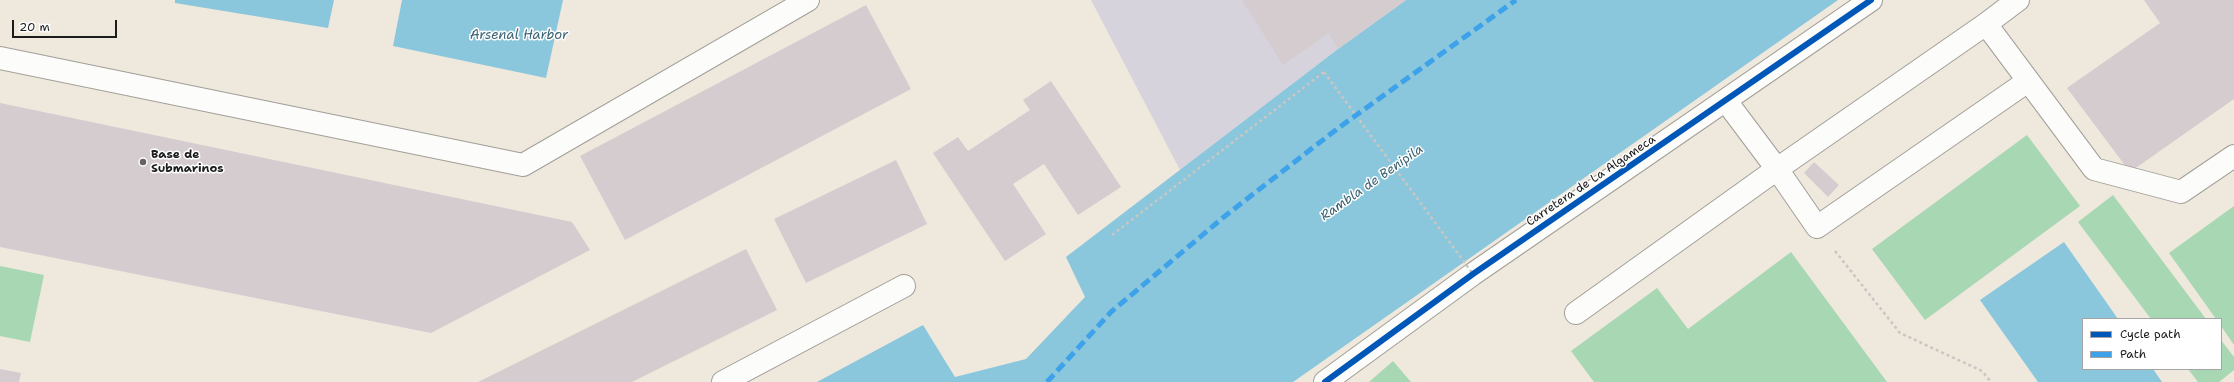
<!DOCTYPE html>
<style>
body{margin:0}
#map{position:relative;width:2234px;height:382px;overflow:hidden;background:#eee8dd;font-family:"Shantell Sans",sans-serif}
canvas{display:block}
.legend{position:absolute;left:2082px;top:318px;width:140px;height:52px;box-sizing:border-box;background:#fff;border:1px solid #a4a4a4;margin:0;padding:5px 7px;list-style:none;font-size:12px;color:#1c1c1c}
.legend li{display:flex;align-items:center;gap:8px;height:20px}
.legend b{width:20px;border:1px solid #a4a4a4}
.scale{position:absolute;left:12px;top:20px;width:105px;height:18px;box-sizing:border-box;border:2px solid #1c1c1c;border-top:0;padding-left:5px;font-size:12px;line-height:14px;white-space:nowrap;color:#1c1c1c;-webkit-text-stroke:3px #fff;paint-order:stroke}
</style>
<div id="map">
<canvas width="2234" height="382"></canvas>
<ul class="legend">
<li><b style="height:5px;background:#0057b8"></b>Cycle path</li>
<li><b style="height:5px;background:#3da2ea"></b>Path</li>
</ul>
<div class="scale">20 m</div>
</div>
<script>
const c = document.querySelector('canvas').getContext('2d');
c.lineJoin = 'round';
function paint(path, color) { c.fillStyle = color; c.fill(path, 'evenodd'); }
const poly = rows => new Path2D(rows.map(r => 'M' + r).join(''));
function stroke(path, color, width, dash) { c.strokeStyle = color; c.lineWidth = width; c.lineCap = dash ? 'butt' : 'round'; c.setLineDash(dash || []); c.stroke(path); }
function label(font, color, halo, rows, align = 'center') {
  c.font = font + ' "Shantell Sans",sans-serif'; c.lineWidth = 3; c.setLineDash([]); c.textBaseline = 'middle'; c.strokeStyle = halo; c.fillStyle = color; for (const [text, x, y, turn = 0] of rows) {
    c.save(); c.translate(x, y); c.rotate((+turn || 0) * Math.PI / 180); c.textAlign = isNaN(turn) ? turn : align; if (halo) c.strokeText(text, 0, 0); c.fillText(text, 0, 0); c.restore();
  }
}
paint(poly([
 [1091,0,1406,0,1338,49,1180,170]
]), '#d6d3dc');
paint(poly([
 [2027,135,2080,206,1925,320,1872,249],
 [2113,195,2206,319,2151,319,2078,222],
 [2234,206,2234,345,2221,326,2221,319,2216,319,2169,253],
 [1791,252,1887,382,1594,382,1571,351,1657,288,1688,329],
 [0,266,44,275,30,342,0,336],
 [2221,340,2234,357,2234,370,2219,382,2198,382,2188,369,2221,369],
 [1393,361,1411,382,1369,382]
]), '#a8d7b3');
paint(poly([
 [175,0,334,0,328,28,175,3],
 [402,0,563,0,546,78,393,46],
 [1406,0,1838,0,1293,382,817,382,923,325,955,377,1026,359,1085,297,1066,257,1338,49],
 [2064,242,2118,319,2083,319,2083,369,2153,369,2162,382,2038,382,1980,300]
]), '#8ac6dc');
paint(poly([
 [1242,0,1406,0,1338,49,1329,33,1283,65],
 [2144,0,2234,0,2234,99,2130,172,2067,88,2160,23],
 [866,5,911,89,625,240,580,156],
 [1051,81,1121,187,1078,215,1044,164,1013,184,1046,234,1005,261,933,153,958,137,968,151,1030,110,1023,100],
 [0,103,572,222,590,250,431,333,0,247],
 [896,160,927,224,806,283,774,219],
 [1814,162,1839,185,1828,197,1804,173],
 [746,249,777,310,632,382,478,382],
 [0,369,21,373,19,382,0,382]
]), '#d5ccd0');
const minor = poly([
 [1986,24,2018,0],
 [0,58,523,165,808,0],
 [1726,101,1777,169,1986,24,2094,169,2181,192,2234,156],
 [1576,313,1777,169,1817,227,2028,81],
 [723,382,904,286],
 [1325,382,1473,274,1871,0]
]);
stroke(minor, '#a29f99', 24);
stroke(poly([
 [1112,235,1324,72],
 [1835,251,1900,333,1982,371,1991,382]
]), '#c8c7c4', 2.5, [3, 3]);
stroke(minor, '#fcfcfa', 22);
stroke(poly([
 [1324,72,1473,274]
]), '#c8c7c4', 2.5, [3, 3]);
stroke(poly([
 [1047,382,1111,312,1225,216,1337,129,1516,0]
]), '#3da2ea', 5, [10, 5]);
stroke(poly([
 [1325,382,1473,274,1871,0]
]), '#0057b8', 6);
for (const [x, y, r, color] of [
 [143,162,4,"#666360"]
]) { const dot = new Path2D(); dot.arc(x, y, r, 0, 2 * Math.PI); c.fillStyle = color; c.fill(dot); stroke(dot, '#fff', 1.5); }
label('bold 12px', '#1c1c1c', '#fff', [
 ["Base de",151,155],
 ["Submarinos",151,169]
], 'left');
label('12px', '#1c1c1c', '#fff', [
 ["Carretera de La Algameca",1591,181,-34]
]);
label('italic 13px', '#3a6272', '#fff', [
 ["Arsenal Harbor",519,36],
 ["Rambla de Benipila",1372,183,-35]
]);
</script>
